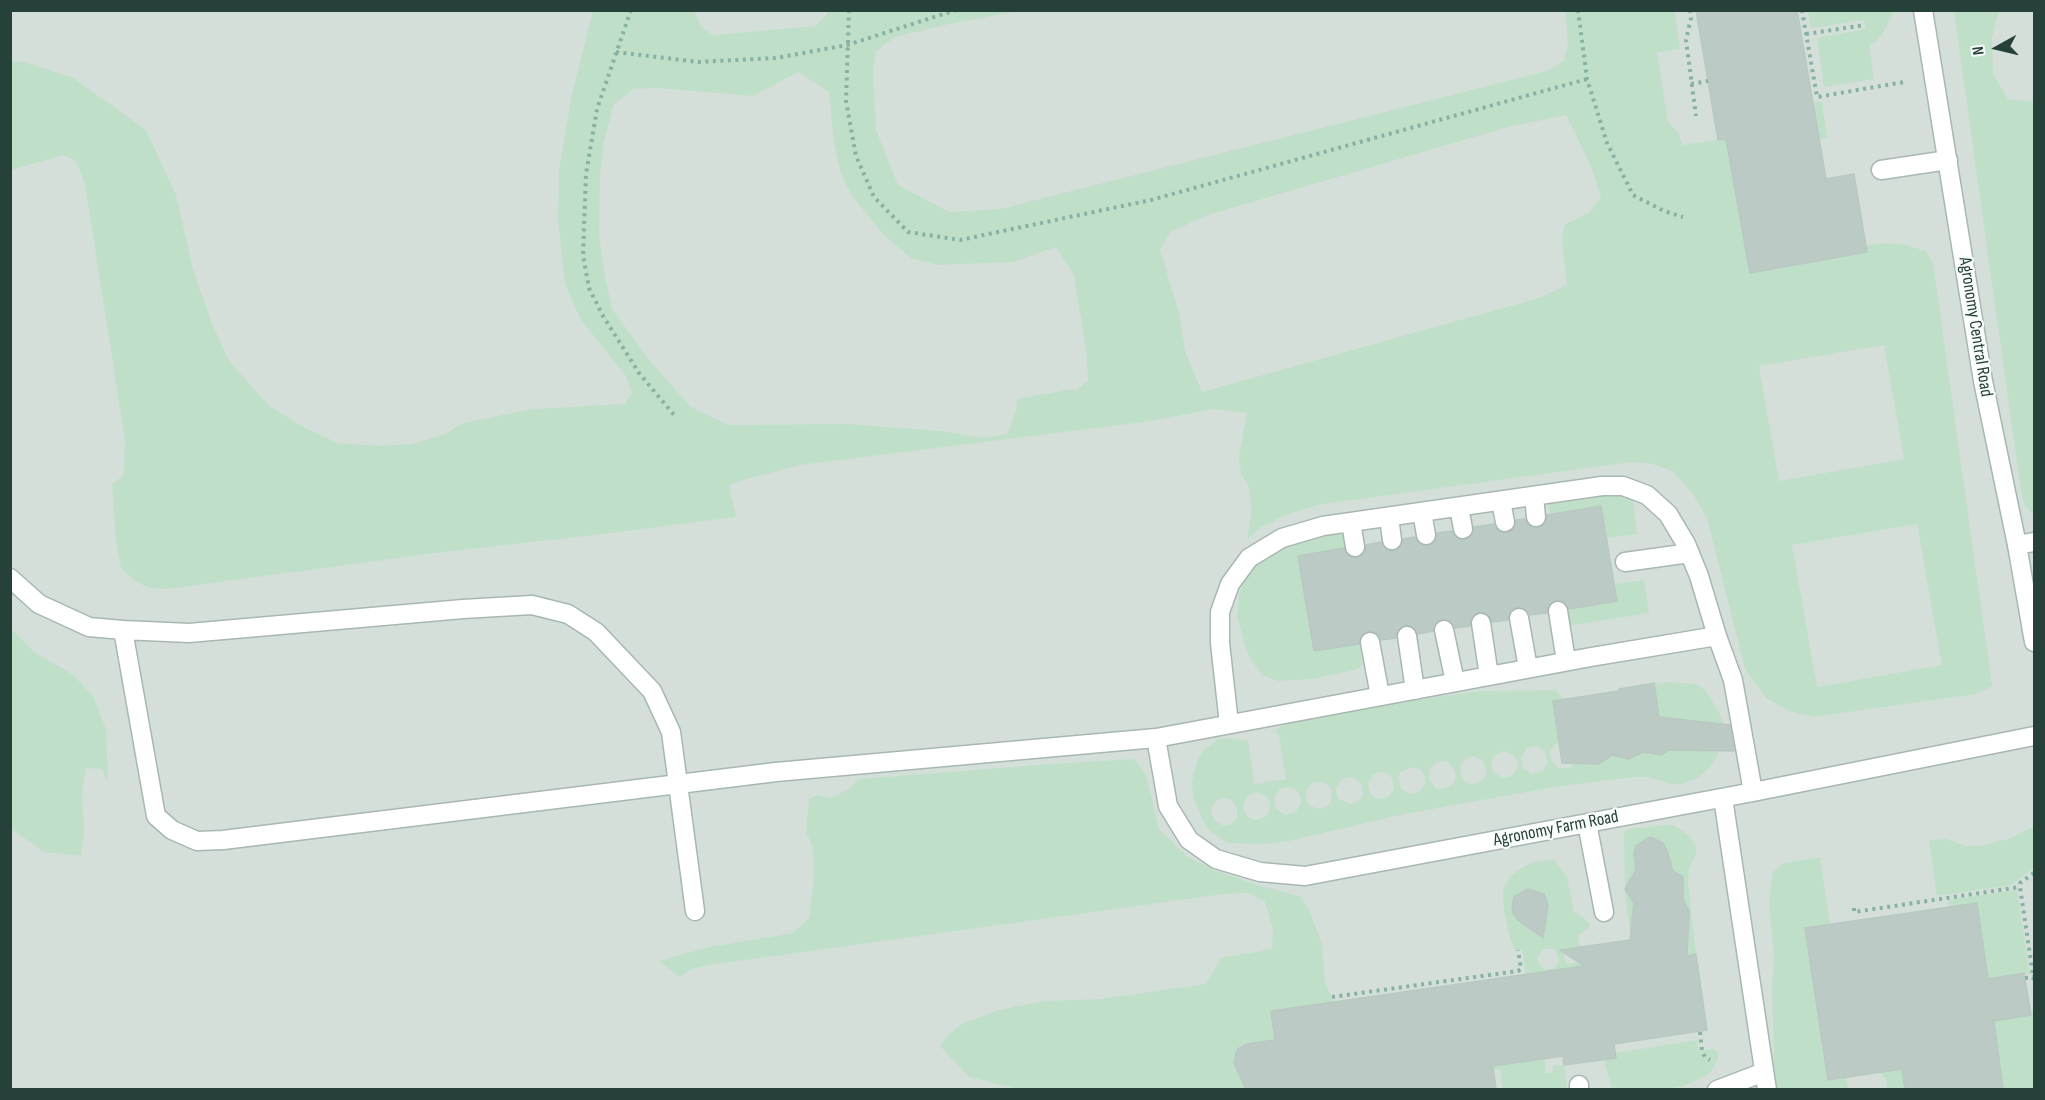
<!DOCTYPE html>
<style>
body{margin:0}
#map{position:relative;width:2045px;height:1100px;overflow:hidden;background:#e6efeb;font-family:"Sofia Sans Condensed",sans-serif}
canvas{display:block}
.frame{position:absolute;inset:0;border:12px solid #254139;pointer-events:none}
.north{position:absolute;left:1967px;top:18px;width:60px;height:60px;-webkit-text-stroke:4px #f7fbf9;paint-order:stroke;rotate:262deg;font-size:16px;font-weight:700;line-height:24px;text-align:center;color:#254139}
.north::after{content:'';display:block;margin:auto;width:21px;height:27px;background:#254139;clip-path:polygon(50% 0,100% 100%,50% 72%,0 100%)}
</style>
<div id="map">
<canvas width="2045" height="1100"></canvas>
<div class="frame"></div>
<div class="north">N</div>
</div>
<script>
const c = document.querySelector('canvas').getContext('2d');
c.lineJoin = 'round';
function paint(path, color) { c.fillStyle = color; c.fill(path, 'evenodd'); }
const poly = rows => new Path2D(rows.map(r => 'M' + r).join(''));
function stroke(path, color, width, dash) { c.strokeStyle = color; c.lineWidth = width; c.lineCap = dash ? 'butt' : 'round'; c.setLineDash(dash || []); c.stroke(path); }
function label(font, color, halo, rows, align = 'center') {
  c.font = font + ' "Sofia Sans Condensed",sans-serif'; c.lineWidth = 4.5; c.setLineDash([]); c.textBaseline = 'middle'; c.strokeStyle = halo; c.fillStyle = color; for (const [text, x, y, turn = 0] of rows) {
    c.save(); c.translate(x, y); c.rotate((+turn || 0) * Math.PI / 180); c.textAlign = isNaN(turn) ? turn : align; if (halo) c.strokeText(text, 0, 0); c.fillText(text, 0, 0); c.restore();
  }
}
paint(poly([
 [11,11,2034,11,2034,1089,11,1089]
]), '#d4dfda');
paint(poly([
 [593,11,694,11,700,25,713,35,816,26,828,13,828,11,1019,11,949,24,895,37,876,51,873,72,876,130,898,185,949,212,1000,209,1547,71,1564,61,1568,44,1565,11,1675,11,1680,49,1657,53,1668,122,1679,133,1682,145,1816,125,1812,103,1822,101,1827,138,1729,154,1750,272,1867,252,1866,245,1891,243,1906,245,1926,251,1933,263,1992,686,1976,694,1814,717,1789,711,1766,698,1745,669,1707,518,1693,494,1672,471,1652,464,1632,462,1323,504,1288,514,1260,528,1247,539,1252,509,1248,485,1241,474,1239,456,1247,413,1214,409,1145,422,801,465,750,478,729,485,736,517,612,533,443,552,167,589,150,588,138,583,121,568,116,542,112,484,124,475,125,440,85,184,76,161,63,155,11,170,10,61,23,62,72,77,146,130,176,195,194,273,213,326,229,361,269,406,305,428,338,443,378,446,412,444,445,434,463,423,533,409,625,404,632,393,626,376,582,321,574,305,565,284,558,218,559,171,572,94],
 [798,72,829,92,834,143,841,174,852,196,883,234,911,258,937,265,1013,262,1056,247,1074,275,1086,349,1088,380,1077,390,1066,390,1017,399,1016,411,1007,434,984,438,941,431,847,424,728,425,691,407,650,361,612,309,603,267,599,234,600,176,604,141,614,104,634,89,657,88,753,96],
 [1566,115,1591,166,1601,197,1589,213,1565,224,1562,239,1567,285,1539,298,1202,392,1186,354,1178,309,1160,250,1170,232,1208,215,1508,127],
 [1884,345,1904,459,1779,481,1759,366],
 [1917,524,1942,665,1817,687,1792,545],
 [1808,11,1894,11,1883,33,1876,42,1869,45,1874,79,1824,87,1817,38,1866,29,1864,20,1811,28],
 [1954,11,2004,11,1998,13,1992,38,1993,74,2008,99,2034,102,2034,515,2025,506,2021,491],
 [1621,489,1629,492,1633,500,1637,534,1607,538,1601,506,1550,514,1548,501],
 [1341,530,1344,535,1344,548,1298,556,1314,651,1360,644,1363,664,1358,669,1351,671,1311,679,1278,681,1262,675,1251,660,1246,648,1237,616,1239,593,1246,578,1251,568,1281,542],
 [1644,580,1649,613,1568,626,1566,610,1617,601,1614,584],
 [11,629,34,652,72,674,93,696,106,729,108,783,102,769,86,768,82,792,84,833,81,856,44,852,11,829],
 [1671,682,1696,684,1705,690,1719,712,1723,721,1725,732,1717,757,1709,768,1696,779,1682,784,1671,784,1648,777,1635,777,1554,787,1405,814,1289,841,1263,844,1228,843,1213,834,1205,825,1193,797,1192,781,1198,758,1205,749,1219,739,1229,738,1248,741,1254,784,1286,779,1279,736,1275,730,1291,721,1310,715,1480,691,1555,690,1563,699,1554,701,1556,718,1657,707,1654,683],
 [1559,742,1577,761,1569,768,1558,768,1551,760,1550,752,1554,746],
 [1537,746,1545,752,1548,763,1542,771,1532,774,1523,768,1521,758,1527,748],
 [1503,751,1514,755,1517,760,1518,768,1512,776,1502,778,1493,772,1491,762,1494,756],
 [1472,756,1482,760,1487,770,1484,779,1478,783,1471,784,1464,781,1460,772,1461,765,1465,759],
 [1445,761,1449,763,1455,771,1455,781,1450,786,1443,789,1436,788,1429,780,1430,769,1437,762],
 [1411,767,1421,770,1425,776,1425,784,1419,792,1409,794,1401,789,1398,778,1401,772],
 [1384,772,1392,778,1394,789,1388,797,1378,799,1370,794,1368,783,1373,774],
 [1352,777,1361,783,1363,794,1360,800,1351,804,1338,799,1336,788,1342,779],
 [1314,782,1322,782,1328,785,1332,791,1331,802,1326,807,1320,809,1310,806,1305,797,1308,787],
 [1290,787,1299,793,1301,804,1295,812,1285,815,1276,809,1274,798,1280,789],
 [1256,792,1266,796,1270,802,1270,809,1267,815,1261,819,1254,820,1248,817,1243,808,1246,797],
 [1220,798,1230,799,1237,807,1237,818,1229,825,1222,825,1216,822,1211,813,1212,806],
 [1134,759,1146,775,1159,829,1188,857,1215,870,1257,885,1300,896,1310,912,1322,944,1325,983,1334,1002,1272,1011,1282,1089,1018,1089,969,1077,940,1046,948,1035,962,1024,999,1010,1045,1001,1101,999,1206,984,1221,958,1272,949,1273,929,1265,902,1249,893,1224,894,709,965,691,969,679,977,659,961,709,947,793,933,809,918,813,888,814,862,812,845,806,832,809,799,817,795,831,798,847,790,859,779,1064,763],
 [1256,1043,1241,1075,1234,1063,1236,1053,1242,1046],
 [1663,825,1673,825,1689,835,1696,847,1696,854,1689,869,1688,882,1696,954,1621,965,1631,938,1625,893,1624,833,1629,829],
 [1650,838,1663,843,1667,851,1669,860,1637,866,1634,853,1638,845],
 [2034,826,2034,868,2011,885,1937,896,1929,840,1947,839,1966,846,1981,846,2011,838],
 [1820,857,1830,924,1805,928,1828,1079,1846,1077,1848,1089,1773,1090,1774,1048,1772,992,1774,955,1769,902,1771,886,1773,872,1784,863],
 [1547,860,1554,860,1567,877,1574,913,1578,913,1589,923,1589,927,1578,936,1585,970,1526,975,1522,949,1515,950,1511,941,1504,912,1503,890,1510,876,1530,863],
 [1528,889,1542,893,1548,906,1546,915,1526,925,1515,917,1512,908,1516,895],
 [1577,947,1579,962,1566,964,1563,949],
 [1544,949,1553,949,1557,953,1559,961,1554,968,1546,970,1539,965,1537,957],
 [2017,890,2030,974,1988,979,1977,903,1949,907,1948,900],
 [2034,1010,2034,1089,2003,1089,1994,1021,2030,1015,2030,1011],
 [1697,1040,1698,1051,1712,1049,1718,1051,1718,1060,1709,1074,1684,1086,1664,1089,1612,1089,1604,1060,1616,1058,1615,1053],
 [1545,1059,1546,1073,1553,1073,1553,1066,1564,1065,1567,1089,1503,1089,1500,1069,1386,1085,1385,1082],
 [1902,1069,1905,1089,1887,1089,1886,1080,1880,1072]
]), '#c0dfc8');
const building = poly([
 [1696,10,1797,10,1826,179,1854,174,1867,252,1750,273,1726,139,1718,140,1696,10],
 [1601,506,1617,601,1569,609,1563,601,1556,600,1548,606,1547,613,1530,615,1523,608,1518,607,1511,610,1508,620,1492,622,1486,613,1479,612,1471,618,1470,626,1455,628,1452,622,1442,619,1436,622,1433,631,1418,634,1412,626,1405,625,1397,631,1396,638,1381,640,1378,634,1369,631,1362,634,1359,644,1314,651,1298,556,1344,548,1350,557,1357,558,1365,552,1366,545,1381,542,1387,550,1394,551,1402,545,1403,539,1415,537,1418,543,1427,546,1434,543,1437,533,1452,531,1455,537,1464,540,1471,537,1474,527,1494,524,1497,530,1507,533,1513,530,1516,520,1525,519,1531,527,1538,528,1546,522,1547,515,1601,506],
 [1654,683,1659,717,1730,725,1734,751,1669,750,1661,755,1643,752,1629,759,1612,755,1598,764,1562,763,1553,701,1619,691,1619,689,1654,683],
 [1650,837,1663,843,1667,851,1673,871,1683,877,1683,899,1689,911,1687,956,1696,954,1707,1030,1614,1044,1616,1058,1564,1065,1563,1056,1493,1066,1496,1089,1246,1089,1234,1063,1236,1053,1238,1049,1247,1044,1275,1040,1271,1011,1584,966,1560,950,1630,940,1634,903,1625,889,1636,870,1634,853,1636,846,1650,837],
 [1528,889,1544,894,1547,901,1548,906,1543,938,1518,920,1513,913,1512,908,1514,897,1528,889],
 [1977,903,1988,979,2024,973,2031,1015,1994,1021,2003,1089,1905,1089,1902,1069,1828,1080,1805,928,1977,903]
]);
paint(building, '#bbcac4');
stroke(building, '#b8c9c1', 1.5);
const lane = poly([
 [1881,170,1948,160],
 [1534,496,1536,517],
 [1501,501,1505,522],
 [1459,507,1463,529],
 [1422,512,1426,535],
 [1389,517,1392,540],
 [1351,522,1355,547],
 [2017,545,2034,542],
 [1625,562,1690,553],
 [10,578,39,604,89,627,123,630,189,633,463,609,532,605,568,614,596,632,652,691,671,732,695,911],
 [1558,611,1566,661],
 [1519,618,1528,668],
 [1481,623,1489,676],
 [123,630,156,816,172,830,197,841,223,840,776,772,1156,738,1591,657,1717,636,1733,680,1753,792],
 [1444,630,1455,682],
 [1407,636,1415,690],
 [1370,642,1380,696],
 [1229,724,1220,643,1220,612,1230,584,1249,558,1282,538,1323,526,1602,486,1623,486,1647,495,1668,514,1686,544,1699,576,1717,636],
 [1156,738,1168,806,1189,840,1216,859,1260,872,1305,876,1753,792,2034,736],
 [1723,798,1767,1090],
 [1587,823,1604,912],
 [1579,1085,1579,1090],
 [1717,1090,1764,1072]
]);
const street = poly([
 [1923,10,1983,381,2017,545,2034,642]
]);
stroke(lane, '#a8b7b2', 21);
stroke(street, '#a8b7b2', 21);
stroke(poly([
 [631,10,597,109,586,174,583,255,589,288,603,316,639,373,675,416],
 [849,10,846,101,856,156,874,197,908,232,960,240,1151,200,1587,79],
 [1578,10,1587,79,1607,143,1633,195,1664,211,1683,217],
 [1690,10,1691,18,1686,40,1696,116],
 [1802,10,1817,97,1904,82],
 [1806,34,1865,25],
 [616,52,698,62,776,58,847,45,956,10],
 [1691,84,1708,81],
 [2034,873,2020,883,2020,887,2034,982],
 [1854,908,1854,912,2020,887],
 [2025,978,2034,977],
 [1332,997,1518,971,1521,969,1518,950],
 [1700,1032,1702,1051,1705,1057,1710,1060]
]), '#87b2a3', 4, [3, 4.5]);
stroke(lane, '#fff', 18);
stroke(street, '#fff', 18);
label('18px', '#254139', '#f7fbf9', [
 ["Agronomy Central Road",1975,327,81],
 ["Agronomy Farm Road",1556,829,-11]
]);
</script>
